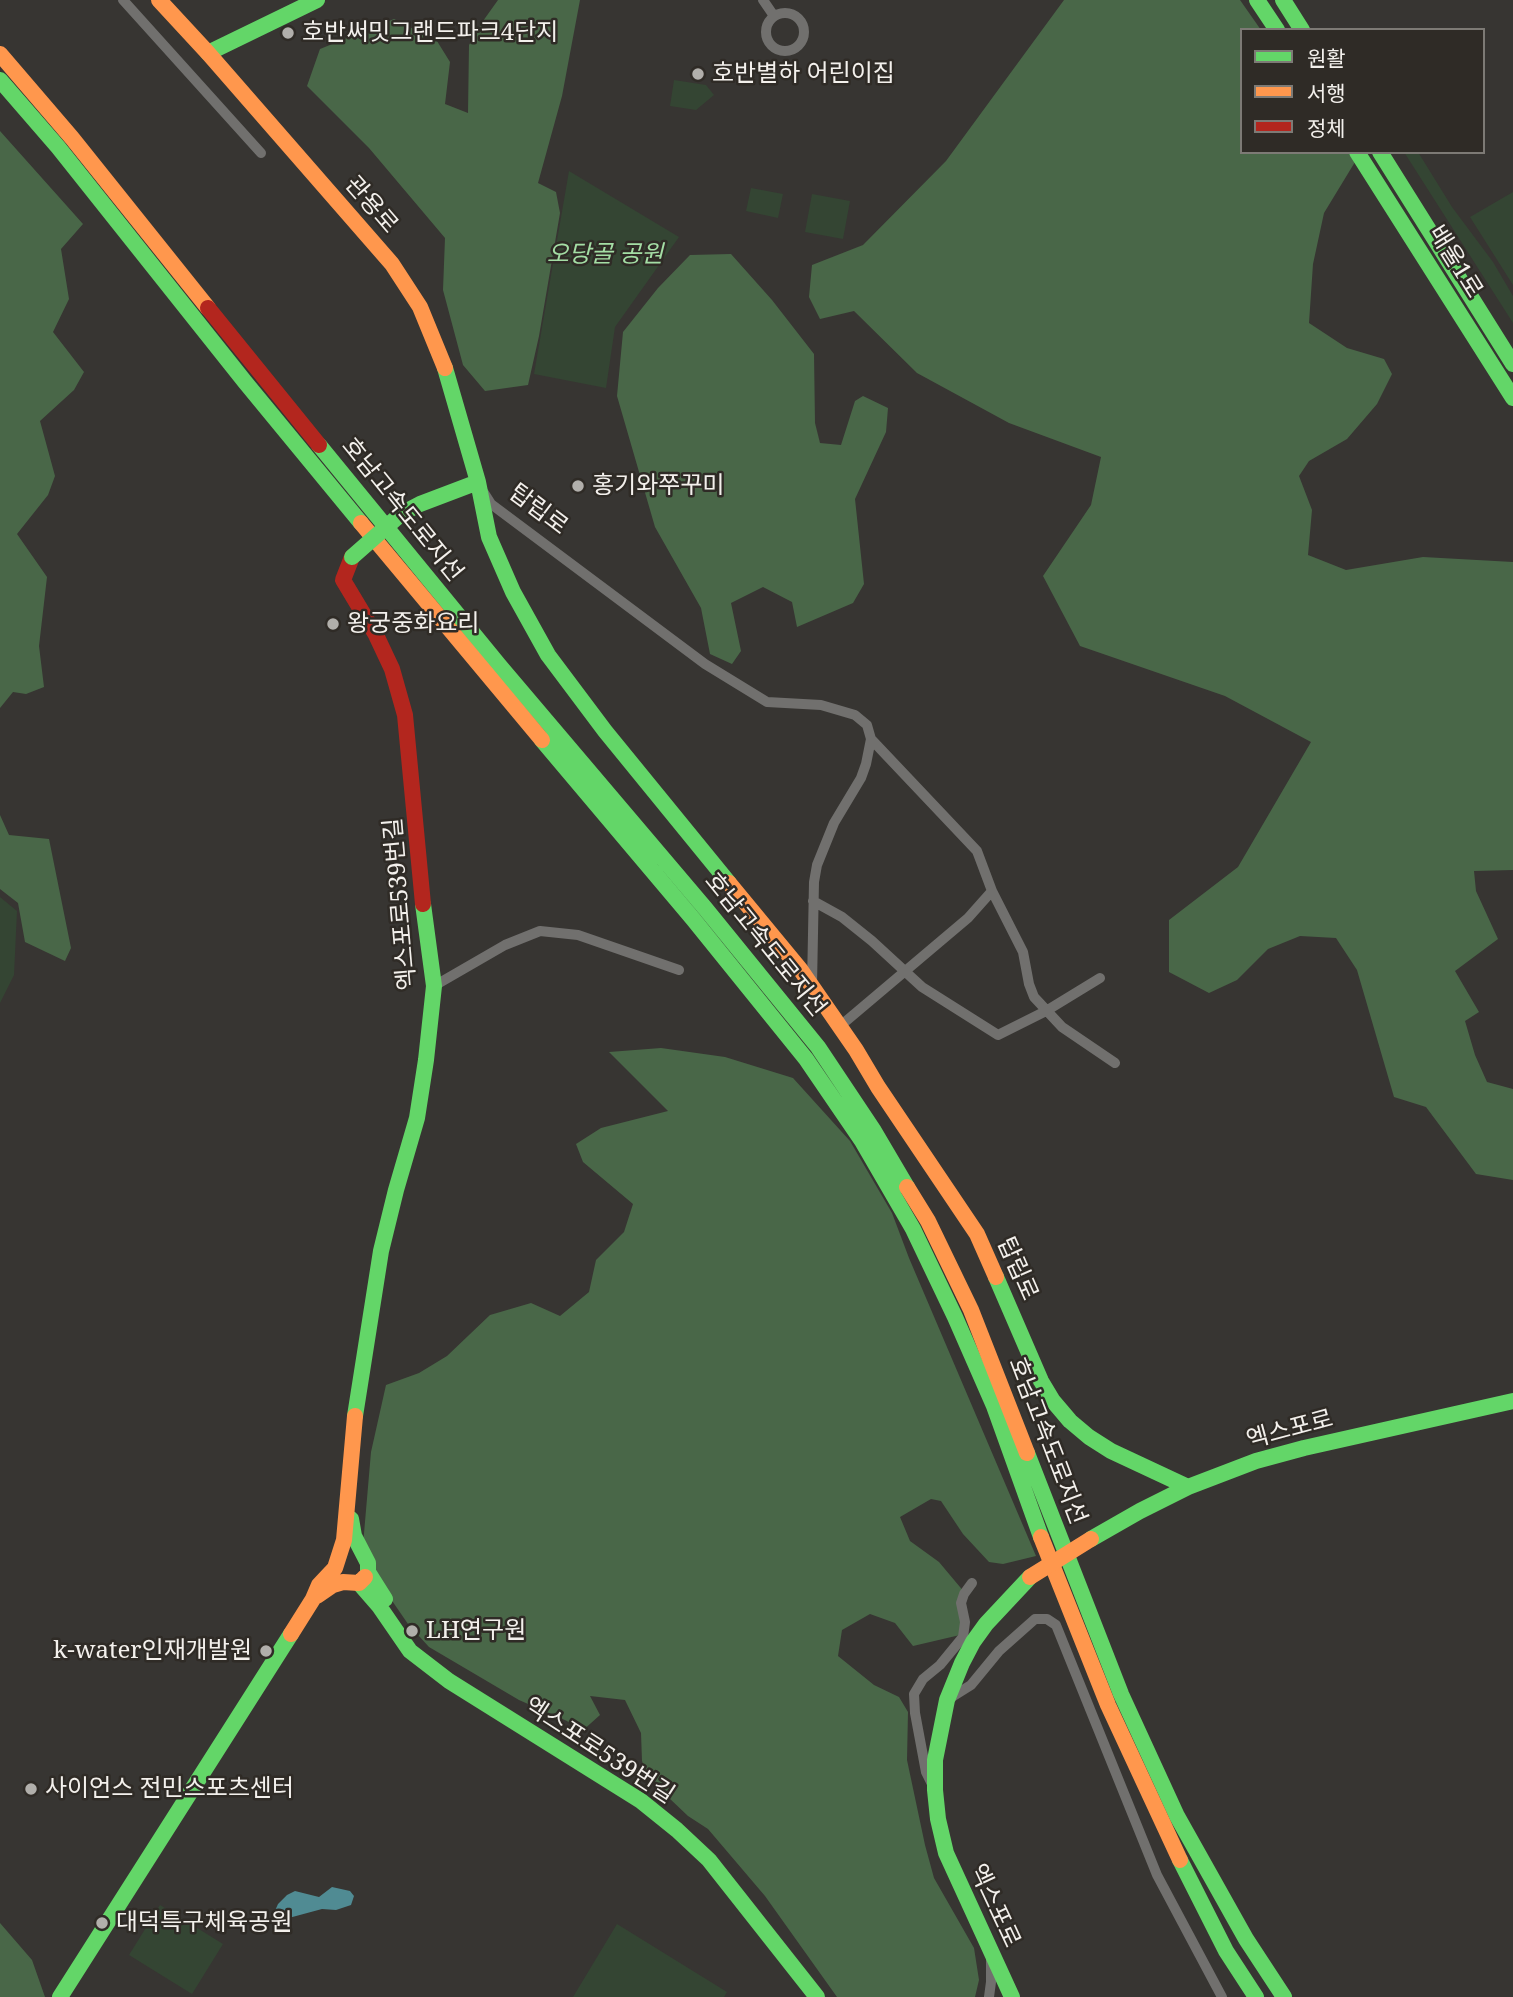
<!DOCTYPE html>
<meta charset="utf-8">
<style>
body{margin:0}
#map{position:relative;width:1513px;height:1997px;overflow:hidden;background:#373532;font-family:"Noto Serif","Noto Sans KR",serif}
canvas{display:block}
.legend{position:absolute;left:1240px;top:28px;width:245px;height:126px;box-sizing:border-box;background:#2f2b26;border:2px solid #7d7a75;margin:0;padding:9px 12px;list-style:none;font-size:21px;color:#f3f0ec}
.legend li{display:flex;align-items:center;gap:14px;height:35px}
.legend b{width:35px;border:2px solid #7d7a75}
</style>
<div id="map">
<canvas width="1513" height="1997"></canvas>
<ul class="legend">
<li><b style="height:9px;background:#63d668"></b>원활</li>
<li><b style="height:9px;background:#ff974d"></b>서행</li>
<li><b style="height:9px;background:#b3261e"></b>정체</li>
</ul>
</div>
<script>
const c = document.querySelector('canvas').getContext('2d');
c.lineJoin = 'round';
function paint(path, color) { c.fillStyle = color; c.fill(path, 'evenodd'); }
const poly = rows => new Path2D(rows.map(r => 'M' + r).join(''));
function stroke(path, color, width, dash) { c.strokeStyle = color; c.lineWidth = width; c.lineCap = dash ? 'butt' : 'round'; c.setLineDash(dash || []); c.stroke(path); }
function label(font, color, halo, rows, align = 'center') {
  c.font = font + ' "Noto Serif","Noto Sans KR",serif'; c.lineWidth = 5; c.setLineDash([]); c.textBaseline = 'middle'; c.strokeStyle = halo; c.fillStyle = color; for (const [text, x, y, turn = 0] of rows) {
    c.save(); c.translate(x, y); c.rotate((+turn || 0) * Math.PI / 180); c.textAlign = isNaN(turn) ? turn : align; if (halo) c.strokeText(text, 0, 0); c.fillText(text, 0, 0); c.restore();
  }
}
paint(poly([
 [674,80,706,85,714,95,696,110,670,106],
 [1404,152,1418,152,1452,207,1493,262,1513,296,1513,323],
 [569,171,679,237,615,327,606,388,534,374],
 [751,188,783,194,778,218,746,211],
 [1513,192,1513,285,1470,217],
 [812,194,850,201,843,239,805,232],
 [0,897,17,911,14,975,0,1003],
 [160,1905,223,1944,192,1994,129,1955],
 [617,1924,727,1992,724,1997,573,1997]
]), '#344533');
paint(poly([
 [498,0,580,0,562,96,538,183,556,192,560,213,539,336,528,385,485,391,463,365,443,290,445,238,369,148,307,86,320,49,394,19,437,41,450,62,445,104,468,113,469,45,483,21],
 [1064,0,1240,0,1261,30,1242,30,1242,152,1348,152,1355,162,1324,213,1313,264,1309,323,1347,348,1384,359,1392,374,1377,404,1347,439,1309,461,1299,476,1312,510,1308,555,1346,570,1423,557,1513,562,1513,870,1474,871,1476,891,1498,939,1455,971,1479,1012,1465,1021,1475,1055,1487,1082,1513,1089,1513,1180,1476,1174,1426,1107,1394,1097,1357,970,1336,938,1300,936,1268,949,1237,980,1209,993,1169,972,1169,920,1238,867,1311,742,1225,696,1080,646,1043,576,1091,505,1101,457,1009,423,917,373,854,311,820,319,809,297,812,265,863,245,946,161],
 [0,131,83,224,61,249,69,299,53,332,84,372,74,390,40,421,55,476,48,495,17,534,47,577,39,646,44,687,26,694,13,692,0,708],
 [731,254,772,300,814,354,815,423,820,443,841,445,855,401,863,396,888,408,886,432,855,499,864,584,853,603,797,627,792,602,763,587,731,603,741,651,732,664,710,654,701,608,655,527,617,396,623,332,658,288,690,255],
 [0,815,9,835,49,839,71,948,65,961,25,942,18,903,0,889],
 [661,1048,725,1057,793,1078,850,1141,892,1213,909,1258,1036,1556,1003,1564,989,1562,963,1534,941,1501,931,1499,900,1517,910,1541,939,1562,965,1593,960,1635,913,1646,895,1623,870,1614,842,1630,838,1656,874,1685,899,1697,908,1712,907,1760,925,1845,934,1878,974,1948,979,1980,975,1997,837,1997,765,1896,708,1829,688,1816,648,1778,642,1761,641,1733,625,1700,590,1696,600,1715,581,1732,567,1721,519,1700,429,1647,408,1624,375,1576,363,1545,371,1452,386,1385,419,1373,447,1356,490,1315,531,1303,560,1316,589,1292,596,1260,624,1232,633,1204,583,1162,576,1144,601,1128,668,1111,609,1052],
 [0,1923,32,1960,45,1997,0,1997]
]), '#496748');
paint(poly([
 [332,1887,350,1891,354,1896,351,1905,336,1910,322,1909,285,1919,277,1918,274,1913,278,1904,287,1895,295,1891,319,1897]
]), '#508b93');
stroke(poly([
 [123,0,261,153],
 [763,0,774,16],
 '766 32a19 19 0 1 1 38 0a19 19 0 1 1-38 0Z',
 [484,493,491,504,705,664,767,702,821,705,855,715,867,725,871,739,866,764,861,778,834,823,817,865,814,882,812,985],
 [871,739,977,851,992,891,1023,952,1029,984,1034,997,1062,1027,1115,1063],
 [813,901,842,917,872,941,922,987,998,1035,1046,1011,1100,978],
 [434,986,505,945,540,931,578,935,679,970],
 [839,1027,968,918,992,891],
 [947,1700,971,1685,999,1651,1035,1619,1047,1619,1056,1625,1157,1875,1222,1997],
 [932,1784,926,1772,915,1713,914,1694,923,1679,940,1665,963,1637,965,1622,961,1603,964,1594,972,1583],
 [989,1997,991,1982,991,1957]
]), '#71706e', 10);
stroke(poly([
 [1257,0,1277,30],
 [1283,0,1302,30],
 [208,53,317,0],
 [0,80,58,147,245,382,361,523],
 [1357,152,1513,398],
 [1380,152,1513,364],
 [445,368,478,482,489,537,513,592,548,655,605,731,729,883],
 [319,445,499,665,705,908,818,1047,874,1131,907,1187],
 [401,514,420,504,478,482],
 [542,740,693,919,806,1059,862,1141,913,1229,955,1317,994,1406,1041,1537],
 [996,1277,1041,1381,1053,1401,1070,1421,1089,1437,1111,1451,1188,1487],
 [355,1416,381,1251,396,1190,417,1118,426,1060,434,986,423,904],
 [1027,1453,1121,1694,1177,1816,1246,1939,1284,1997],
 [351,1519,354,1536,368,1563,368,1572,385,1599],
 [1091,1539,1140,1511,1188,1487,1256,1461,1304,1448,1513,1401],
 [359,1583,379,1606,410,1651,449,1681,641,1801,677,1830,709,1860,817,1997],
 [1180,1860,1226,1951,1256,1997],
 [60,1997,291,1634],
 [1012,1997,946,1853,938,1819,935,1790,935,1760,947,1700,962,1663,973,1642,986,1624,1030,1577]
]), '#63d668', 16);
stroke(poly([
 [159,0,208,53,392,264,420,307,445,368],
 [0,54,72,138,208,308],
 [361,523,542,740],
 [729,883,800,969,856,1050,878,1087,977,1234,996,1277],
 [907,1187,928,1221,971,1310,1027,1453],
 [1041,1537,1108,1705,1180,1860],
 [317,1596,333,1585,343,1582,359,1583,365,1577],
 [291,1634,313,1599,319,1585,335,1568,344,1540,355,1416]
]), '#ff974d', 16);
stroke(poly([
 [208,308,319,445],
 [352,557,343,580,376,635,392,669,405,715,423,904]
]), '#b3261e', 16);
stroke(poly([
 [352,557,401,514]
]), '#63d668', 16);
stroke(poly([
 [1030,1577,1091,1539]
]), '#ff974d', 16);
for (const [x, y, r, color] of [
 [288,33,7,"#b1afab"],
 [698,74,7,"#b1afab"],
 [578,486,7,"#b1afab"],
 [333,624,7,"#b1afab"],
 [412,1631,7,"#b1afab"],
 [266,1651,7,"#b1afab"],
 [31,1789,7,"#b1afab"],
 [102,1923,7,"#b1afab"]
]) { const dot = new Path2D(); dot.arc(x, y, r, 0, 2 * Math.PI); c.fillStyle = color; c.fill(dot); stroke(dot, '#2f2b26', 2.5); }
label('24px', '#f3f0ec', '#2f2b26', [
 ["호반써밋그랜드파크4단지",302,33],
 ["호반별하 어린이집",712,74],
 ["홍기와쭈꾸미",592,486],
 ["왕궁중화요리",347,624],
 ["LH연구원",426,1631],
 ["k-water인재개발원",252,1651,"right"],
 ["사이언스 전민스포츠센터",45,1789],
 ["대덕특구체육공원",116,1923]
], 'left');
label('24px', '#f3f0ec', '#2f2b26', [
 ["관용로",371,205,49],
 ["배울1로",1455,262,58],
 ["호남고속도로지선",402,510,51],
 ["탑립로",538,510,37],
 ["엑스포로539번길",401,904,-95],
 ["호남고속도로지선",765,945,51],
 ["탑립로",1017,1269,66],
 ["엑스포로",1290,1430,-15],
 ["호남고속도로지선",1047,1441,69],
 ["엑스포로539번길",599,1751,33],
 ["엑스포로",994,1906,65]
]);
label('italic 24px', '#a4dea5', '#2f2b26', [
 ["오당골 공원",605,255]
]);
</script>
